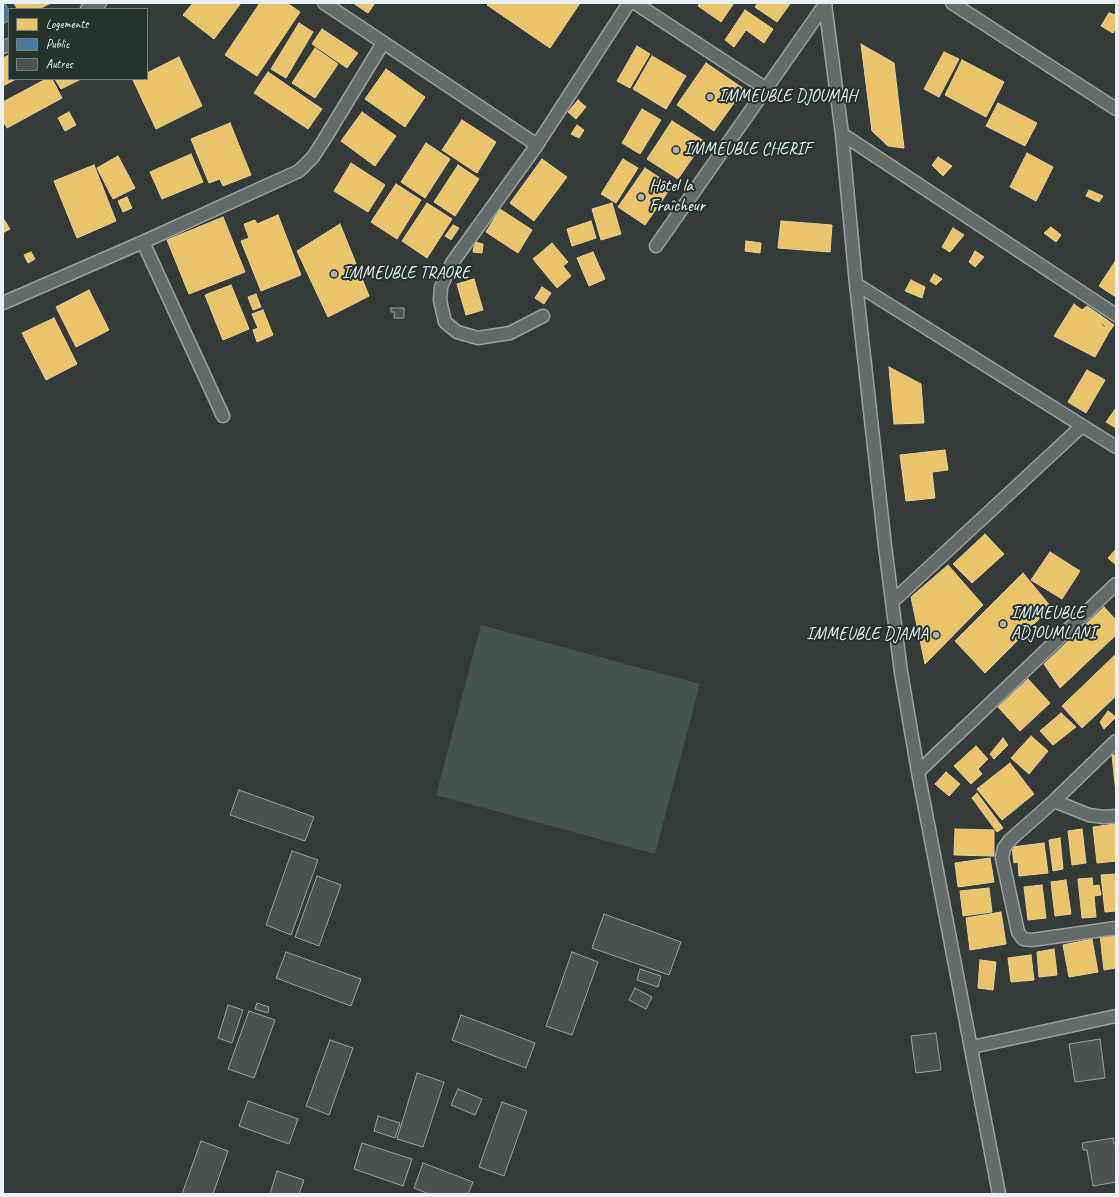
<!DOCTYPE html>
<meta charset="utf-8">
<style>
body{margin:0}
#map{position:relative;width:1119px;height:1197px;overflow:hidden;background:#353b38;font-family:Caveat,sans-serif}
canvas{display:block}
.frame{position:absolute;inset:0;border:4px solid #e8f1f8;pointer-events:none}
.legend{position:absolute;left:8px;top:8px;width:140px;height:72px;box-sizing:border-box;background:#26332d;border:1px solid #747f7e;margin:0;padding:5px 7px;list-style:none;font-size:12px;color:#e8f1f8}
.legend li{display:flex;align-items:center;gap:8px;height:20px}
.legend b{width:20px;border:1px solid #747f7e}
</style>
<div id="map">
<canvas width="1119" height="1197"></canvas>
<div class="frame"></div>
<ul class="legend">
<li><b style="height:11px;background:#e9c46a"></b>Logements</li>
<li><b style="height:11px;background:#457b9d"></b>Public</li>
<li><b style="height:11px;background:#4d5250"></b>Autres</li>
</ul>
</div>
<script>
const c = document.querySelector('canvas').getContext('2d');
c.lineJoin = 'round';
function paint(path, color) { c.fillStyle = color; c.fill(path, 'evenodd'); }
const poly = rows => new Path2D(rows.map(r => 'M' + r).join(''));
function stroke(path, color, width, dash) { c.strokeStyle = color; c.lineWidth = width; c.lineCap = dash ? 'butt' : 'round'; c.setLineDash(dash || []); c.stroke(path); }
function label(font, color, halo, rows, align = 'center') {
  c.font = font + ' Caveat,sans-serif'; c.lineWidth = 4; c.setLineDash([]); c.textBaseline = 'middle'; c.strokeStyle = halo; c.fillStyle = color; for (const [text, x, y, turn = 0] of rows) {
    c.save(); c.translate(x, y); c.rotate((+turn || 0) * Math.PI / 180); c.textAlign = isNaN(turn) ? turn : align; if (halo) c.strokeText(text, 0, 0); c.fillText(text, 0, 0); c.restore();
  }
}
paint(poly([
 [481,625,700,684,655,854,436,795]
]), '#46524e');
const homes = poly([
 [14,3,51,3,39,9,17,9,14,3],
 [193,3,241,3,214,39,183,15,193,3],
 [260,3,287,3,300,12,257,76,225,55,260,3],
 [353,3,375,3,368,13,353,3],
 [489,3,580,3,550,48,487,5,489,3],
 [700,3,734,3,721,22,698,6,700,3],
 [758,3,789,3,790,4,777,22,755,7,758,3],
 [745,10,773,29,764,43,746,30,734,47,725,40,745,10],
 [1109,13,1116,15,1116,28,1113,33,1101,26,1109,13],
 [299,23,313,32,286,78,271,69,299,23],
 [322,29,358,53,347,68,312,44,322,29],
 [861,44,894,63,904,148,888,146,872,131,861,44],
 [637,46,650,54,630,88,617,81,637,46],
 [315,48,338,64,315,98,292,83,315,48],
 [944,52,959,59,939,97,924,89,944,52],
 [9,55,9,79,16,79,3,86,3,58,9,55],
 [652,56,686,76,666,109,633,89,652,56],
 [179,57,202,106,156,129,133,80,147,79,147,73,179,57],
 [962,60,1004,82,986,117,945,95,962,60],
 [706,63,744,89,714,131,677,105,706,63],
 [386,69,425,97,405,127,365,99,386,69],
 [268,72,322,109,308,129,254,93,268,72],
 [46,79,52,79,62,98,7,128,3,121,3,102,46,79],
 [55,79,81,79,61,89,55,79],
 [578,100,586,107,576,119,568,112,578,100],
 [998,103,1037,123,1025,146,986,126,998,103],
 [642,109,661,120,640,154,622,143,642,109],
 [69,112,76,125,65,131,58,118,69,112],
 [362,112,396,136,375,166,341,141,362,112],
 [462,120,496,142,477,173,442,150,462,120],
 [672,121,704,141,678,179,647,159,672,121],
 [230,123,251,175,223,186,220,179,209,183,191,139,230,123],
 [577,125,584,130,579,138,571,134,577,125],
 [426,143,450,159,425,198,401,182,426,143],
 [1027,153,1053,167,1036,201,1010,187,1027,153],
 [191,154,203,182,162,199,150,172,191,154],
 [118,156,135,188,113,199,97,168,118,156],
 [938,157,952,166,943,176,932,165,938,157],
 [542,159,567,177,534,221,510,203,542,159],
 [623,159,638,168,616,203,601,194,623,159],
 [351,163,385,185,368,212,334,191,351,163],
 [94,165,116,221,77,238,54,181,94,165],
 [458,165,479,179,455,216,434,202,458,165],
 [645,168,672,186,645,225,618,207,645,168],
 [396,184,421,200,397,239,371,222,396,184],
 [1089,190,1103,196,1099,202,1086,196,1089,190],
 [127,197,132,208,123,212,118,201,127,197],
 [427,203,452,219,427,258,402,241,427,203],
 [612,203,621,234,601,240,592,209,612,203],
 [500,209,532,230,518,253,486,232,500,209],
 [278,215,301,275,261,291,241,241,249,238,244,224,255,220,257,224,278,215],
 [223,217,245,272,189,294,167,240,223,217],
 [3,218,10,229,3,233,3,218],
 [591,221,596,238,572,246,567,229,591,221],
 [781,221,832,225,830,252,778,248,781,221],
 [340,224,369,296,328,317,297,251,340,224],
 [453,225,459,228,451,240,445,236,453,225],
 [1051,227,1061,235,1056,242,1044,233,1051,227],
 [953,228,964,235,950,252,942,247,953,228],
 [746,241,761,243,760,253,745,251,746,241],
 [475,242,483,244,482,253,473,252,475,242],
 [552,243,568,262,563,266,571,276,557,288,533,259,552,243],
 [975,251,984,257,975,267,969,262,975,251],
 [31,252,35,259,28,263,24,255,31,252],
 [593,252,605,279,589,286,577,258,593,252],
 [1116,260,1116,297,1099,286,1116,260],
 [934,274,942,279,936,285,930,281,934,274],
 [474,279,483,310,466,315,457,284,474,279],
 [911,280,925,287,922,298,905,291,911,280],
 [231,285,249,329,223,340,205,295,231,285],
 [542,287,551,293,544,304,535,298,542,287],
 [89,290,109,330,76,347,56,307,89,290],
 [256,294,261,307,253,310,248,297,256,294],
 [1074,304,1082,310,1087,306,1100,315,1096,319,1109,332,1095,357,1054,336,1074,304],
 [263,310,273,335,257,342,253,330,258,328,252,314,263,310],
 [1100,315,1114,325,1109,332,1104,325,1096,319,1100,315],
 [54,318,77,364,46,380,22,333,54,318],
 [889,367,921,384,924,423,894,424,889,367],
 [1087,370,1105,380,1086,413,1068,402,1087,370],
 [1116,408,1116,428,1106,422,1116,408],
 [945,450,948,470,932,472,935,498,906,501,900,455,945,450],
 [985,534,1004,554,972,583,953,564,985,534],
 [1116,549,1116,565,1108,558,1116,549],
 [1050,552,1080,571,1062,599,1031,580,1050,552],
 [948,565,983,605,925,664,911,597,948,565],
 [1023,573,1051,607,985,673,955,641,1023,573],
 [1104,607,1116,620,1116,635,1060,688,1044,664,1104,607],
 [1116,654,1116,696,1082,728,1062,706,1116,654],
 [1028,679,1050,703,1020,731,998,707,1028,679],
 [1108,711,1116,717,1104,729,1100,722,1108,711],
 [1061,713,1076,727,1053,745,1040,731,1061,713],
 [1031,736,1048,751,1029,774,1011,758,1031,736],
 [1003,738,1008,745,994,759,990,754,1003,738],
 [976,746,988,759,978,769,982,774,971,784,954,766,976,746],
 [1112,755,1116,755,1116,793,1112,755],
 [1010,763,1034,794,1002,820,977,789,1010,763],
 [946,772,960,784,949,796,935,784,946,772],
 [977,793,1003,828,997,832,972,798,977,793],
 [1115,824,1116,861,1097,863,1093,827,1115,824],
 [955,829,994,830,994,856,954,855,955,829],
 [1082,829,1086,863,1072,865,1068,831,1082,829],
 [1060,838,1063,869,1053,871,1049,840,1060,838],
 [1044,843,1048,873,1019,876,1018,862,1014,863,1012,847,1044,843],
 [990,858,994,882,958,887,955,863,990,858],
 [1116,874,1116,911,1105,912,1101,875,1116,874],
 [1092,878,1093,886,1099,885,1101,895,1094,896,1096,917,1082,918,1078,879,1092,878],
 [1066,880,1071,914,1055,916,1051,882,1066,880],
 [1042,885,1046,918,1028,920,1024,887,1042,885],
 [989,888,992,912,963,916,960,891,989,888],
 [1001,912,1006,944,970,950,966,918,1001,912],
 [1116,933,1116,968,1104,970,1100,935,1116,933],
 [1092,939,1098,972,1069,977,1063,945,1092,939],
 [1054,949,1057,975,1039,977,1037,952,1054,949],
 [1031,955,1034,980,1011,982,1008,958,1031,955],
 [980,960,996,962,993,990,978,988,980,960]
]);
paint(homes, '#e9c46a');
stroke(homes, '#e9d295', 1);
const public = poly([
 [3,3,5,3,9,11,9,21,3,24,3,3]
]);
paint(public, '#457b9d');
stroke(public, '#769eb8', 1);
const building = poly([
 [391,308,404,308,404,318,394,318,395,312,391,312,391,308],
 [239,790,314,817,305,841,230,815,239,790],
 [292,851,318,860,291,935,266,925,292,851],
 [317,876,341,885,319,946,295,937,317,876],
 [604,914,681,942,669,975,592,948,604,914],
 [286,952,361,979,351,1006,276,978,286,952],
 [572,952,598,962,572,1035,546,1026,572,952],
 [640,969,661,976,658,987,637,980,640,969],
 [635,988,652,997,646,1009,629,1000,635,988],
 [257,1003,269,1007,268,1013,255,1009,257,1003],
 [228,1005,243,1010,232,1043,218,1038,228,1005],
 [249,1011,275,1020,254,1078,228,1069,249,1011],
 [461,1015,535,1043,526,1068,452,1040,461,1015],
 [936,1033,941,1070,916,1073,911,1036,936,1033],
 [1100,1039,1105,1078,1075,1082,1069,1044,1100,1039],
 [330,1040,353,1048,329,1115,306,1106,330,1040],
 [417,1073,444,1082,423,1147,397,1139,417,1073],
 [458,1089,482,1099,475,1115,451,1105,458,1089],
 [248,1101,298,1119,289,1144,239,1126,248,1101],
 [502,1102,527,1111,504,1176,479,1167,502,1102],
 [378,1116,400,1123,395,1138,374,1131,378,1116],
 [1113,1138,1114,1144,1116,1144,1116,1182,1093,1186,1087,1150,1083,1150,1082,1143,1113,1138],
 [201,1141,228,1151,213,1194,182,1194,201,1141],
 [362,1143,412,1159,403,1186,354,1169,362,1143],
 [423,1163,473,1182,468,1194,429,1194,414,1188,423,1163],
 [277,1171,304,1180,299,1194,270,1194,277,1171]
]);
paint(building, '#4d5250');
stroke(building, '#9a9f9f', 1);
const street = poly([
 [324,3,537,145],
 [635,3,765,88],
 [952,3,1116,109],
 [825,4,842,134,856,284,885,546,901,672,918,772,999,1194],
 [87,9,100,3],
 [3,47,9,45],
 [842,134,1116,315],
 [143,242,223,416],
 [656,246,826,3],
 [856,284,1116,447],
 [3,303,143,242,299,171,313,157,324,140,383,43],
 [543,316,510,333,478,338,457,332,445,322,440,300,441,287,452,263,537,145,629,3],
 [892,602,1082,426],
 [1116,741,1054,801,1010,840,1004,848,1002,858,1018,932,1023,939,1032,940,1116,928],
 [918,772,1116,584],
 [1054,801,1089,815,1104,817,1116,816],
 [972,1047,1116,1016]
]);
stroke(street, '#9a9f9f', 15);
stroke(street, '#646b6b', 12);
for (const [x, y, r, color] of [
 [710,97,4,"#a9b1b5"],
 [676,150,4,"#a9b1b5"],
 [641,197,4,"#a9b1b5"],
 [334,274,4,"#a9b1b5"],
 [1003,624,4,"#a9b1b5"],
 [936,635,4,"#a9b1b5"]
]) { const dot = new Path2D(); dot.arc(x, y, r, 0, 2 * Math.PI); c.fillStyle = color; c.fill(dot); stroke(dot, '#26332d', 1.5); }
label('17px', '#e8f1f8', '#26332d', [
 ["IMMEUBLE DJOUMAH",718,97],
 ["IMMEUBLE CHERIF",684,150],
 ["Hôtel la",649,187],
 ["Fraîcheur",649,207],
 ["IMMEUBLE TRAORE",342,274],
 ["IMMEUBLE",1011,614],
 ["ADJOUMLANI",1011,634],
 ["IMMEUBLE DJAMA",928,635,"right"]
], 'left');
</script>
